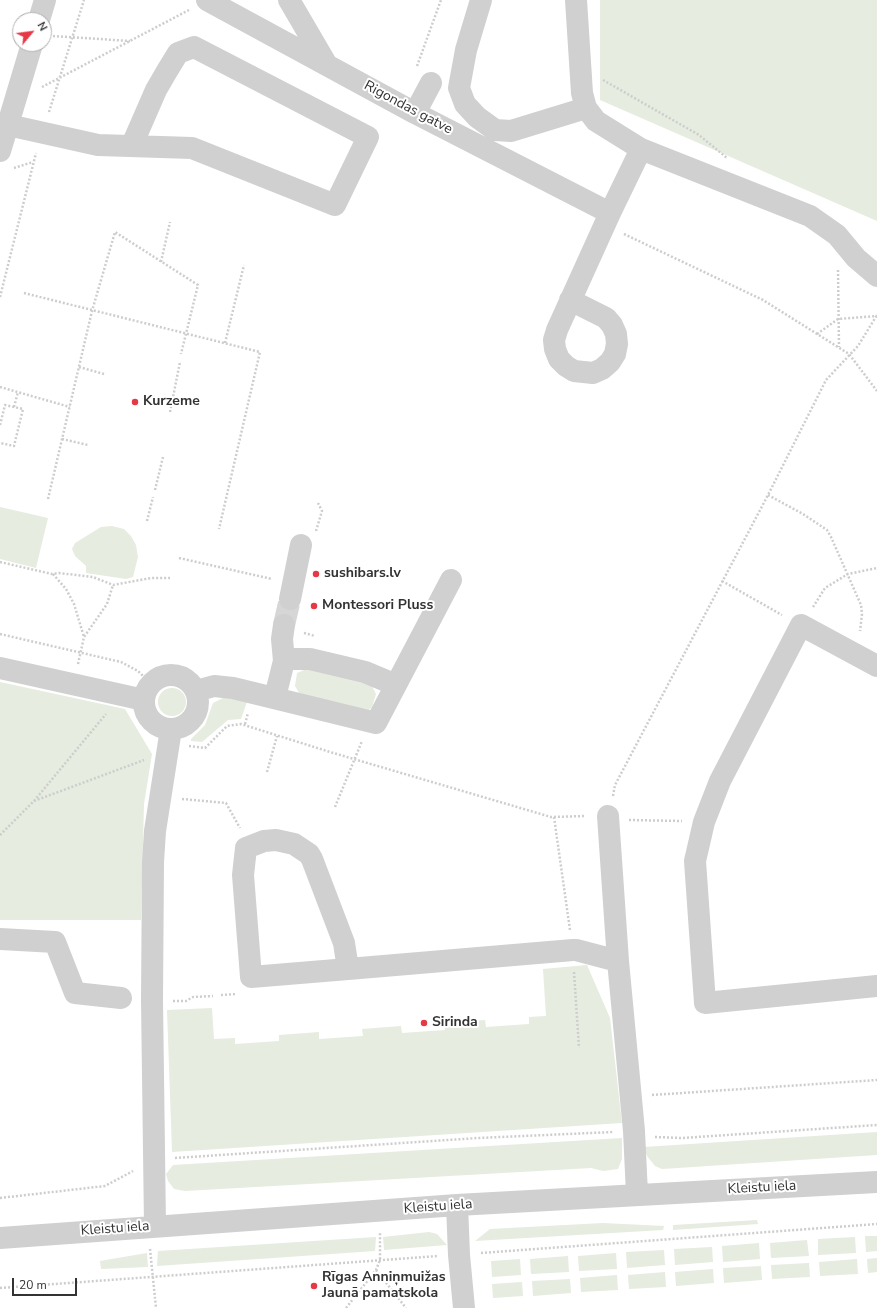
<!DOCTYPE html>
<meta charset="utf-8">
<style>
body{margin:0}
#map{position:relative;width:877px;height:1308px;overflow:hidden;background:#fff;font-family:"Nunito Sans",sans-serif}
canvas{display:block}
.north{position:absolute;left:12px;top:12px;width:40px;height:40px;box-sizing:border-box;background:#fff;border:1px solid #adadad;border-radius:50%;rotate:61deg;font-size:11px;font-weight:700;line-height:16px;text-align:center;color:#333}
.north::after{content:'';display:block;margin:auto;width:14px;height:18px;background:#e63946;clip-path:polygon(50% 0,100% 100%,50% 72%,0 100%)}
.scale{position:absolute;left:12px;top:1278px;width:65px;height:18px;box-sizing:border-box;border:2px solid #333;border-top:0;padding-left:5px;font-size:12px;line-height:14px;white-space:nowrap;color:#333;-webkit-text-stroke:3px #fff;paint-order:stroke}
</style>
<div id="map">
<canvas width="877" height="1308"></canvas>
<div class="north">N</div>
<div class="scale">20 m</div>
</div>
<script>
const c = document.querySelector('canvas').getContext('2d');
c.lineJoin = 'round';
function paint(path, color) { c.fillStyle = color; c.fill(path, 'evenodd'); }
const poly = rows => new Path2D(rows.map(r => 'M' + r).join(''));
function stroke(path, color, width, dash) { c.strokeStyle = color; c.lineWidth = width; c.lineCap = dash ? 'butt' : 'round'; c.setLineDash(dash || []); c.stroke(path); }
function label(font, color, halo, rows, align = 'center') {
  c.font = font + ' "Nunito Sans",sans-serif'; c.lineWidth = 4; c.setLineDash([]); c.textBaseline = 'middle'; c.strokeStyle = halo; c.fillStyle = color; for (const [text, x, y, turn = 0] of rows) {
    c.save(); c.translate(x, y); c.rotate((+turn || 0) * Math.PI / 180); c.textAlign = isNaN(turn) ? turn : align; if (halo) c.strokeText(text, 0, 0); c.fillText(text, 0, 0); c.restore();
  }
}
paint(poly([
 [600,0,877,0,877,221,600,100],
 [0,507,48,518,36,568,0,559],
 [112,526,124,529,131,536,136,545,138,557,133,577,126,579,86,573,86,566,75,556,72,549,75,543,101,527],
 [309,668,364,679,372,686,376,694,372,707,367,712,299,693,295,686,297,673],
 [0,682,125,709,152,754,144,804,141,920,0,920],
 '158 702a14 14 0 1 1 28 0a14 14 0 1 1-28 0Z',
 [225,697,247,702,241,719,228,720,202,742,191,741,191,739,205,725,213,703],
 [587,965,610,1018,622,1123,172,1152,167,1010,212,1008,214,1039,235,1038,235,1044,279,1041,279,1035,319,1032,319,1039,363,1036,362,1029,401,1026,402,1033,445,1030,445,1023,485,1020,486,1027,529,1024,529,1017,546,1016,543,969],
 [877,1132,877,1155,662,1169,655,1166,647,1156,644,1147],
 [622,1138,622,1159,618,1169,603,1171,591,1168,185,1191,174,1189,168,1181,166,1174,173,1165],
 [757,1220,758,1224,673,1230,673,1225],
 [603,1223,664,1226,663,1230,475,1241,490,1229],
 [429,1232,437,1234,447,1245,384,1250,383,1237],
 [865,1236,877,1236,877,1251,866,1252],
 [376,1237,375,1251,157,1266,158,1251],
 [855,1237,856,1253,818,1255,818,1239],
 [807,1240,809,1256,771,1258,770,1243],
 [759,1243,760,1259,723,1262,722,1246],
 [712,1247,713,1262,675,1265,674,1249],
 [664,1250,665,1265,627,1268,626,1252],
 [147,1253,148,1267,101,1269,100,1261],
 [616,1253,617,1269,579,1271,578,1256],
 [568,1256,569,1272,531,1274,530,1259],
 [877,1258,877,1272,868,1273,867,1259],
 [520,1259,521,1275,492,1277,491,1261],
 [857,1259,858,1274,820,1276,819,1262],
 [809,1263,810,1277,772,1279,771,1265],
 [761,1266,762,1280,724,1283,723,1268],
 [713,1269,714,1283,676,1286,675,1272],
 [665,1272,666,1287,629,1289,628,1275],
 [617,1275,618,1290,581,1292,580,1278],
 [570,1279,571,1293,533,1296,532,1281],
 [522,1282,523,1296,493,1298,492,1284]
]), '#e6ecdf');
stroke(poly([
 [284,625,290,599]
]), '#d6d6d6', 22, [22, 11]);
stroke(poly([
 [53,36,130,41],
 [417,66,441,0],
 [603,80,699,135,727,158],
 [42,87,189,10],
 [49,112,84,0],
 [14,168,33,162],
 [624,234,763,300,849,354,877,391],
 [161,262,170,222],
 [838,270,839,347],
 [24,293,260,352,219,529],
 [0,297,36,153],
 [817,334,838,319,877,316],
 [225,343,244,265],
 [79,367,104,374],
 [0,387,70,407],
 [14,407,18,392],
 [170,412,180,362],
 [0,425,5,405,23,409,14,446,0,443],
 [62,439,88,445],
 [155,490,163,457],
 [768,495,803,514,827,530,831,537,861,605,862,614,860,631],
 [48,499,92,311,115,232,198,285,181,354],
 [147,521,153,497],
 [316,531,322,511,318,503],
 [179,558,272,579],
 [0,562,52,574,59,573,93,577,113,585,151,578,170,578],
 [53,574,66,589,74,604,84,637],
 [722,581,782,615],
 [813,607,825,588,848,574,877,568],
 [304,633,315,636],
 [0,634,121,662,138,671,144,677],
 [78,664,84,637,107,604,113,585],
 [245,724,248,713],
 [189,746,205,748,227,726,241,724,330,752,551,817,586,816],
 [267,772,277,736],
 [613,796,615,785,768,495,826,380,858,346,877,315],
 [182,799,226,803,240,828],
 [34,801,106,714],
 [335,807,362,741],
 [554,817,570,930],
 [629,820,682,821],
 [0,835,34,801,144,760],
 [574,972,579,1048],
 [221,995,237,994],
 [173,1001,186,1001,193,997,213,996],
 [652,1095,877,1080],
 [655,1137,682,1138,877,1125],
 [175,1158,478,1138,613,1132],
 [0,1198,105,1186,133,1171],
 [150,1249,156,1308],
 [481,1253,877,1224],
 [376,1270,406,1308],
 [0,1288,438,1256],
 [346,1308,376,1270,380,1260,380,1232]
]), '#cdcdcd', 2.5, [2, 2]);
stroke(poly([
 [207,0,415,113,610,213],
 [289,0,327,65],
 [481,0,466,50,459,88,465,104,477,117,495,130,511,131,586,108],
 [576,0,582,93,586,108,596,121,641,149,810,216,837,235,856,258,877,276],
 [39,20,45,0],
 [415,113,431,83],
 [8,125,98,145,192,148,335,205,368,137,194,47,178,53,167,71,156,90,132,145],
 [0,151,32,44],
 [570,300,606,318,612,325,616,334,617,344,615,354,610,362,602,369,593,373,574,371,566,366,559,359,555,349,554,340,557,330,610,213,641,149],
 [290,599,301,545],
 [284,661,291,659,310,659,365,672,396,685],
 [877,666,801,625,720,781,704,822,695,861,705,1003,877,986],
 [0,668,144,700],
 '144 702a27 27 0 1 1 54 0a27 27 0 1 1-54 0Z',
 [196,691,214,686,233,688,376,723,451,580],
 [275,697,284,661,282,639,284,625],
 [608,816,618,961,634,1131,637,1194],
 [0,939,55,942,75,993,121,998],
 [348,969,344,943,312,859,309,854,294,844,276,840,264,841,246,848,243,875,251,977,348,969,573,950,576,950,618,961],
 [457,1205,459,1255,464,1308],
 [155,1226,152,1000,153,862,155,831,171,729],
 [0,1238,457,1205,877,1182]
]), '#d0d0d0', 22);
for (const [x, y, r, color] of [
 [135,402,4,"#e63946"],
 [316,574,4,"#e63946"],
 [314,606,4,"#e63946"],
 [424,1023,4,"#e63946"],
 [314,1286,4,"#e63946"]
]) { const dot = new Path2D(); dot.arc(x, y, r, 0, 2 * Math.PI); c.fillStyle = color; c.fill(dot); stroke(dot, '#fff', 1.5); }
label('14px', '#333', '#fff', [
 ["Rigondas gatve",408,108,28],
 ["Kleistu iela",762,1188,-3],
 ["Kleistu iela",438,1207,-4],
 ["Kleistu iela",115,1229,-4]
]);
label('bold 14px', '#333', '#fff', [
 ["Kurzeme",143,402],
 ["sushibars.lv",324,574],
 ["Montessori Pluss",322,606],
 ["Sirinda",432,1023],
 ["Rīgas Anniņmuižas",322,1278],
 ["Jaunā pamatskola",322,1294]
], 'left');
</script>
